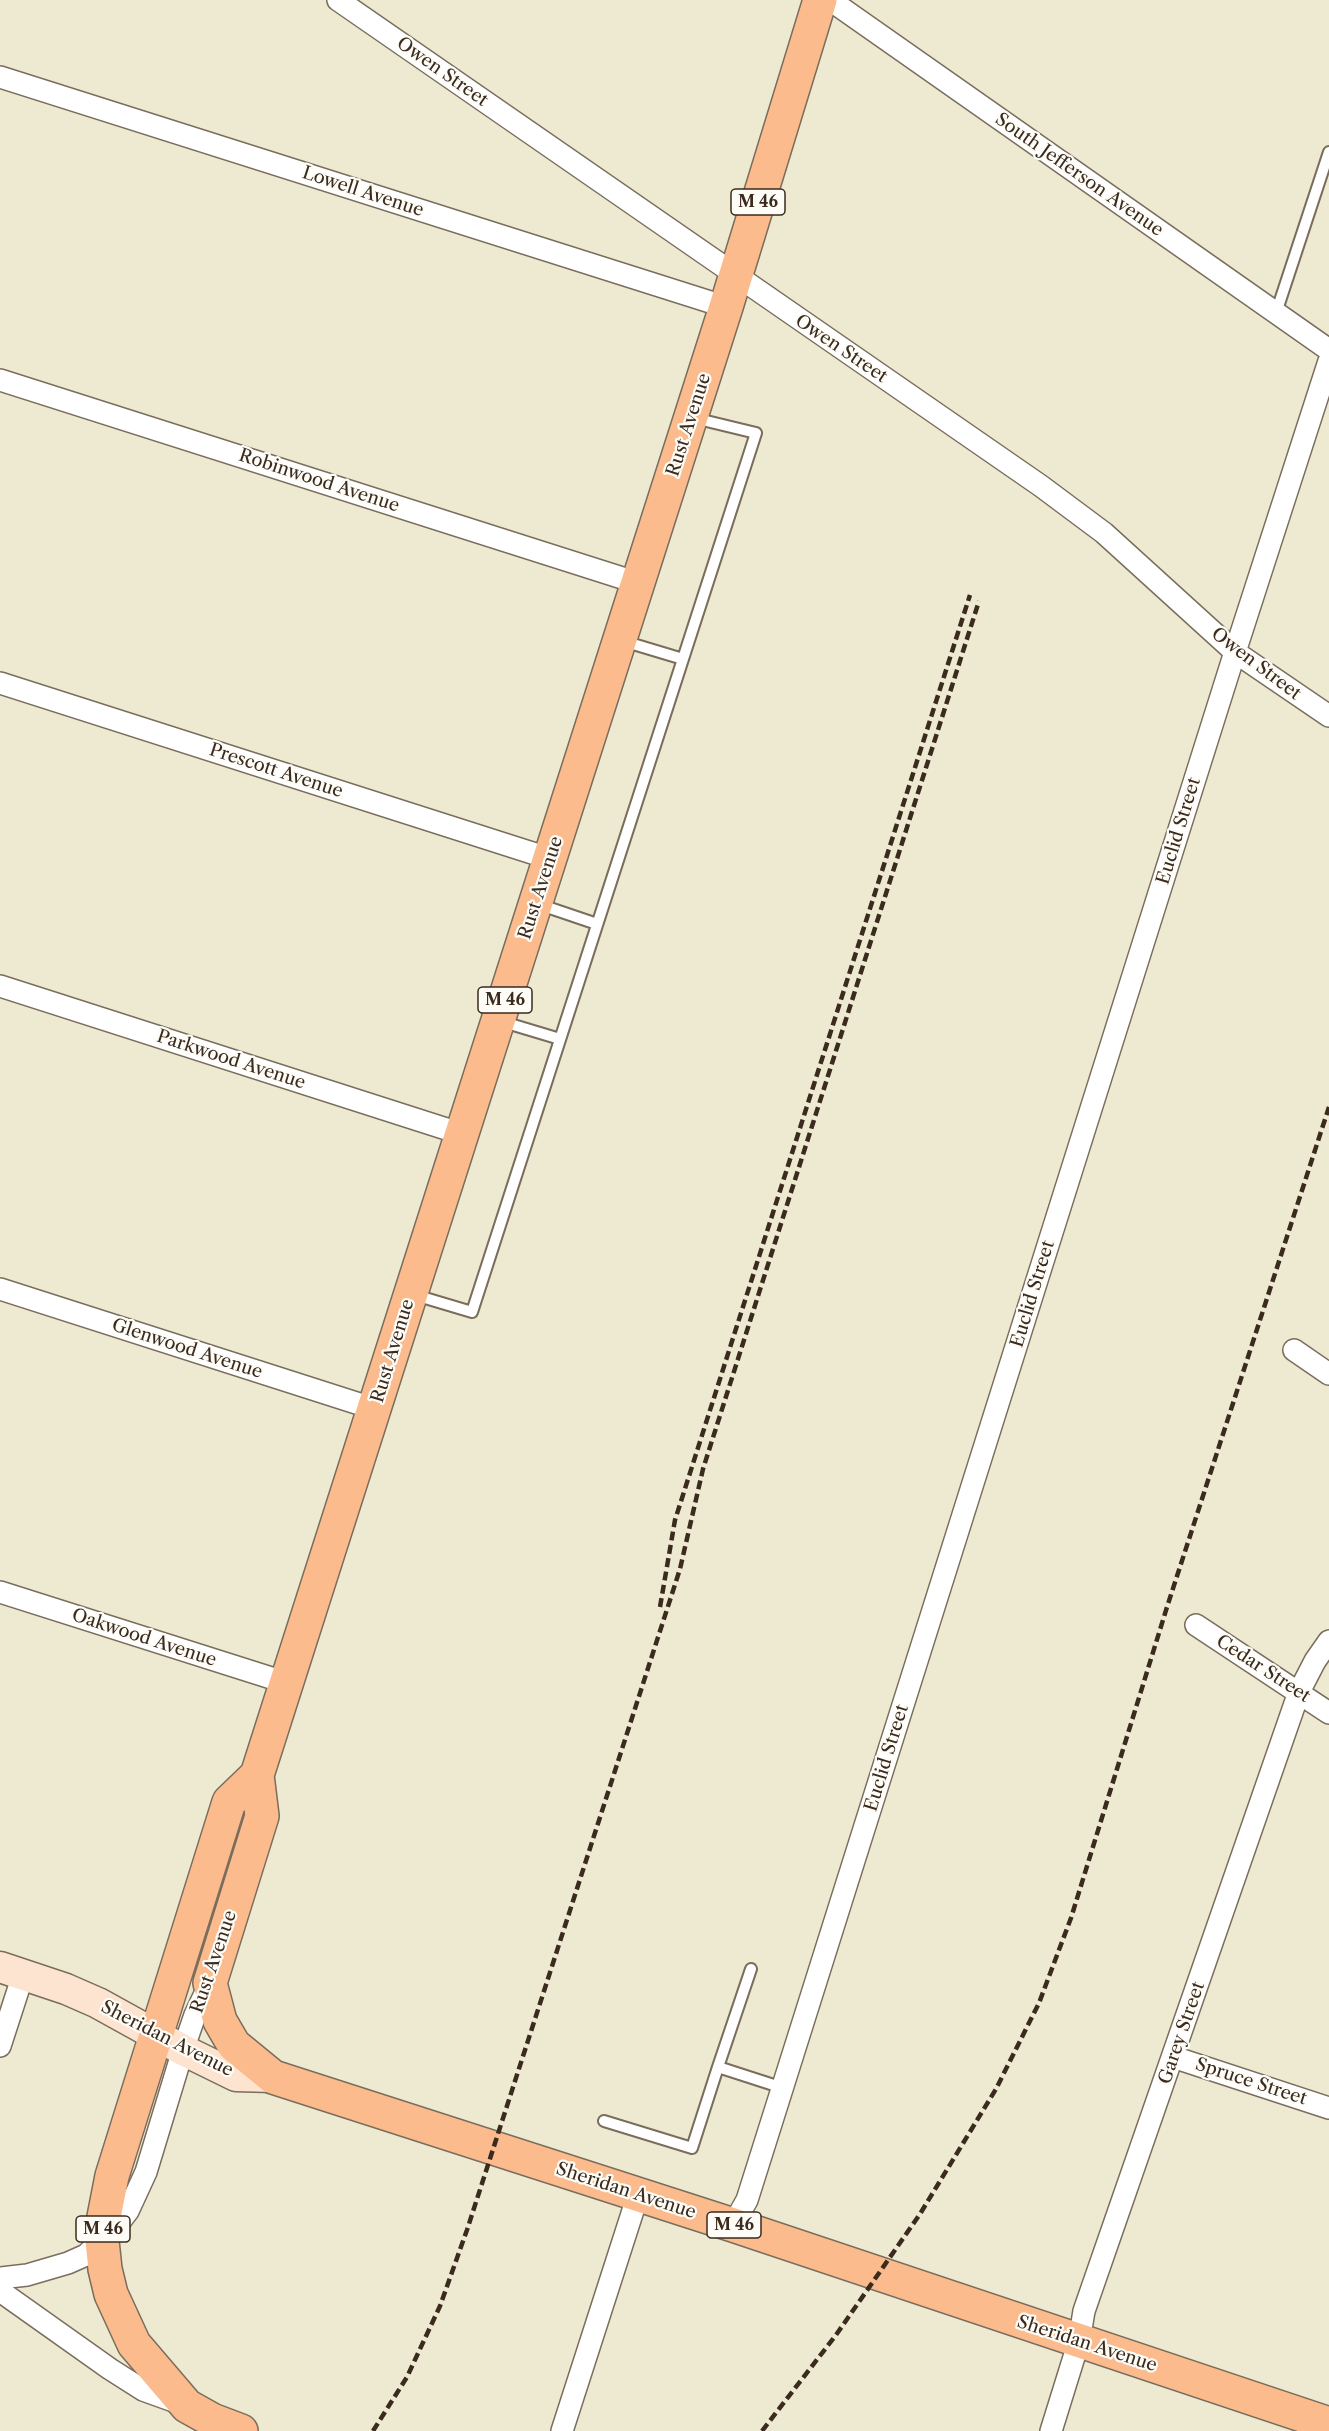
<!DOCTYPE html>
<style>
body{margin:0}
canvas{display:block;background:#eeead1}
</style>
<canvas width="1329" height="2431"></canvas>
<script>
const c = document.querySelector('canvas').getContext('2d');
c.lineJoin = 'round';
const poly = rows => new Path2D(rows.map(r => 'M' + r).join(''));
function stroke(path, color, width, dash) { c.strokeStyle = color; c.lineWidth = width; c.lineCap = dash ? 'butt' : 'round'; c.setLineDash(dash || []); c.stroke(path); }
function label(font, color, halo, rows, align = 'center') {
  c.font = font + ' "Libre Caslon Text",serif'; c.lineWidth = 4.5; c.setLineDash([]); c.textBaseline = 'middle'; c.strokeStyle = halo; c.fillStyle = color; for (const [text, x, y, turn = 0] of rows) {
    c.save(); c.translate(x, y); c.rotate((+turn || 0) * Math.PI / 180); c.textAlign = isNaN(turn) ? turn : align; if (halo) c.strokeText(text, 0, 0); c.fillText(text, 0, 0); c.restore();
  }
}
const lane = poly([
 [1276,313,1329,152],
 [623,641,683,659],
 [538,904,597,924],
 [500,1021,560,1039],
 [415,1295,472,1312,756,433,694,418],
 [751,1969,718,2067,783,2088],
 [604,2121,692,2148,718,2067]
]);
const street = poly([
 [338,0,1041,486,1104,533,1235,652,1329,716],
 [830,0,1329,350],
 [0,77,726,307],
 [0,380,638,583],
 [0,683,551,859],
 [0,986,462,1134],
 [0,1289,375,1409],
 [1294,1350,1329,1374],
 [0,1592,287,1683],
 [1196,1625,1329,1713],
 [0,2046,23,1975],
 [1173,2057,1329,2108],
 [733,2225,747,2200,1235,652,1329,361],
 [0,2278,27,2275,68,2263,86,2255,118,2224,128,2211,146,2172,183,2050,195,2015,210,1983],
 [0,2291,110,2369,143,2390,182,2404],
 [562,2431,638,2195],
 [1051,2431,1079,2341,1084,2311,1299,1692,1315,1661,1329,1641]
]);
const secondary = poly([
 [0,1967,66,1989,98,2003,183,2050,236,2076,273,2077]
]);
const highway = poly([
 [820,0,726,307,257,1775,262,1816,210,1983,220,2021,234,2045,273,2077,733,2225,1329,2424],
 [241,2431,212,2420,187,2406,134,2344,111,2294,105,2269,102,2241,104,2217,112,2176,229,1802,257,1775]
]);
stroke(lane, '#7a6d5d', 14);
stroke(street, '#7a6d5d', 24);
stroke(secondary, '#7a6d5d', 33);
stroke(highway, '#7a6d5d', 36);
stroke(lane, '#fff', 10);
stroke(street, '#fff', 21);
stroke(secondary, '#fde4d1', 30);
stroke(highway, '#fbbb8c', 33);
stroke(poly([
 [660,1607,675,1520,970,595],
 [373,2431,407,2377,440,2306,467,2230,680,1569,703,1469,979,601],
 [762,2431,836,2335,920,2214,996,2089,1039,2003,1071,1918,1167,1607,1329,1107]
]), '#3b2a1e', 4.5, [9, 4.5]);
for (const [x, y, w] of [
 [758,202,54],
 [505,1000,54],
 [734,2225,54],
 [103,2229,54]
]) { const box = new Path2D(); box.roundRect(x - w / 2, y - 13, w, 26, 4.5); c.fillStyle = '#fdfcf7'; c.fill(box); stroke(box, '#3b2a1e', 1.5); }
label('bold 16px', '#3b2a1e', null, [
 ["M 46",758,202],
 ["M 46",505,1000],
 ["M 46",734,2225],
 ["M 46",103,2229]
]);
label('18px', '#3b2a1e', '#fdfcf7', [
 ["Owen Street",442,72,35],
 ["South Jefferson Avenue",1079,175,35],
 ["Lowell Avenue",363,192,18],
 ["Owen Street",841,349,34],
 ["Rust Avenue",689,425,-72],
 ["Robinwood Avenue",319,481,18],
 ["Owen Street",1256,664,37],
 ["Prescott Avenue",276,771,18],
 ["Euclid Street",1179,831,-73],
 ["Rust Avenue",541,888,-72],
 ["Parkwood Avenue",231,1060,18],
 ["Euclid Street",1033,1294,-73],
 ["Glenwood Avenue",187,1349,18],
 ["Rust Avenue",393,1351,-73],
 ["Oakwood Avenue",144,1638,18],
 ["Cedar Street",1263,1669,33],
 ["Euclid Street",887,1758,-73],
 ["Rust Avenue",214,1962,-71],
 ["Garey Street",1182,2033,-71],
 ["Sheridan Avenue",167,2039,27],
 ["Spruce Street",1251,2082,18],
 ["Sheridan Avenue",626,2191,18],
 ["Sheridan Avenue",1087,2344,18]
]);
</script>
